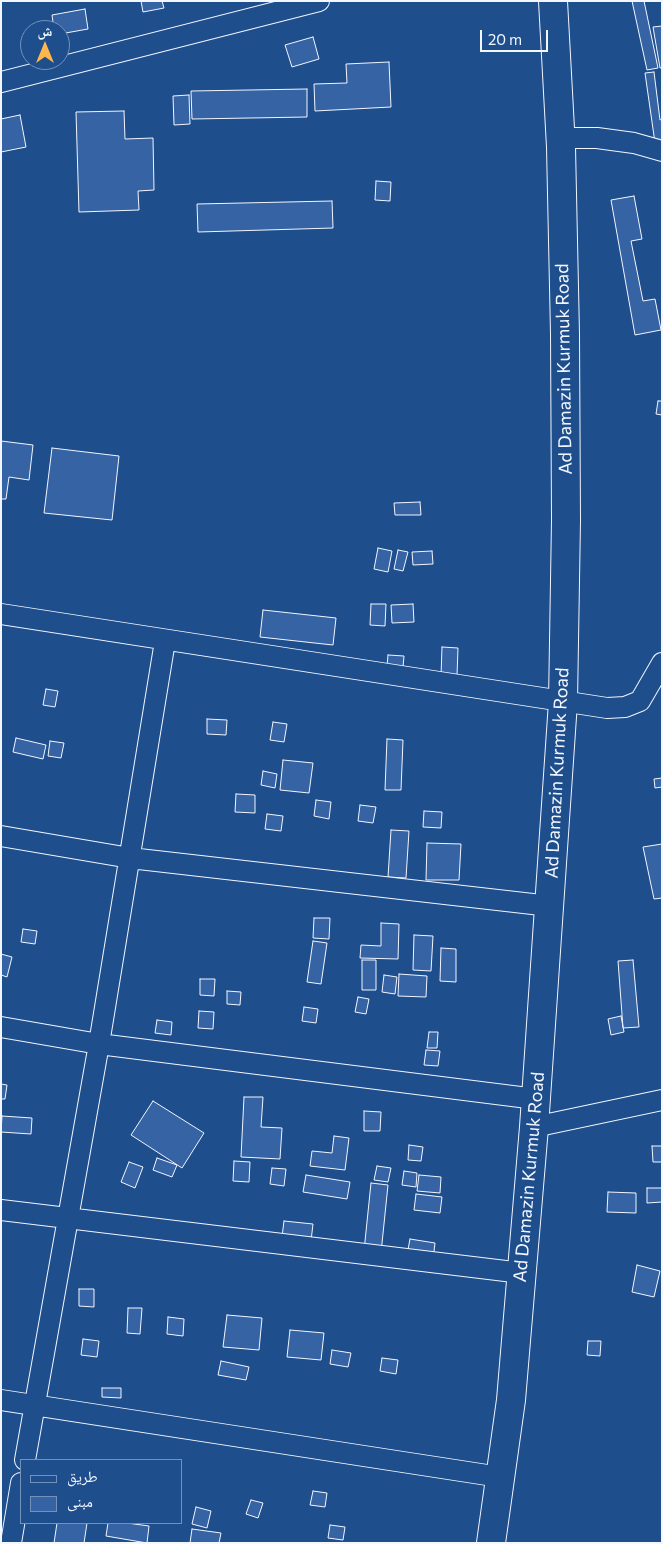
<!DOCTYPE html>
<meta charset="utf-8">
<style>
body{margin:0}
#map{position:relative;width:663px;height:1544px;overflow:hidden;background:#1f4e8c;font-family:Commissioner,"Noto Naskh Arabic",sans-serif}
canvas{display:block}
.frame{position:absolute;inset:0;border:2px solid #f2f6ff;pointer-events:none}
.legend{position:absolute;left:20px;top:1459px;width:162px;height:65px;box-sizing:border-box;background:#1f4e8c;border:1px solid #7391ba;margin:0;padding:6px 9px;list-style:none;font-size:15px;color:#f2f6ff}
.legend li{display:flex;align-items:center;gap:10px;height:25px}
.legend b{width:25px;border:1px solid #7391ba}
.north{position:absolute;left:20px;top:20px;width:50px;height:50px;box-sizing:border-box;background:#1f4e8c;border:1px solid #7391ba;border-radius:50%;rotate:0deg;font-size:14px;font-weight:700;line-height:20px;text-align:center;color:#f2f6ff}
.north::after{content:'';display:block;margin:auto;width:18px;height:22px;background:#ffb74d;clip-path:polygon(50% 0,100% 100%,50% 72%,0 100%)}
.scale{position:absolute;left:480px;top:30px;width:68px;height:22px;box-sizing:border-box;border:2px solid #f2f6ff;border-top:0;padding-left:6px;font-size:15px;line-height:18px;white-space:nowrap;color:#f2f6ff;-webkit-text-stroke:4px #1f4e8c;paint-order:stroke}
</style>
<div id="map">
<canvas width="663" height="1544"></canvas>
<div class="frame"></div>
<ul class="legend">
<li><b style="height:6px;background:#1f4e8c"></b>طريق</li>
<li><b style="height:14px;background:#3563a3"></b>مبنى</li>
</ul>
<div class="north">ش</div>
<div class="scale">20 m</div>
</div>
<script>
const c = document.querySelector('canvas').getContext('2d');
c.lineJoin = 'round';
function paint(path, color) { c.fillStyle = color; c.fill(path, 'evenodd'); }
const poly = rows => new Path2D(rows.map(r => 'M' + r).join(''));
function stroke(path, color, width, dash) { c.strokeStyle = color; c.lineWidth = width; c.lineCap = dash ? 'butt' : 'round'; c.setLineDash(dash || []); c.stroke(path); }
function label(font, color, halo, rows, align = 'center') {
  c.font = font + ' Commissioner,sans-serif'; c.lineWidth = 4; c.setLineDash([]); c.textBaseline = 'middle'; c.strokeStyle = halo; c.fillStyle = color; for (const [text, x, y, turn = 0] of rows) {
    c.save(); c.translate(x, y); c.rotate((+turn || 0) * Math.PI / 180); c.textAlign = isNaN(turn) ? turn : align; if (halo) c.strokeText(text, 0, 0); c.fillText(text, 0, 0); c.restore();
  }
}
const building = poly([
 [141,1,162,1,164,8,143,12,141,1],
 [632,1,644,1,658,68,647,70,632,1],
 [85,9,88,29,60,34,60,30,54,30,52,15,85,9],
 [662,26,662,68,660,68,653,27,662,26],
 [313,37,319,59,292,67,285,45,313,37],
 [389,62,391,107,315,111,314,84,347,83,346,64,389,62],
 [654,72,660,120,662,119,662,149,656,150,645,73,654,72],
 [307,89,307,117,192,119,191,91,307,89],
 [189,95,190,124,174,125,173,96,189,95],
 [124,111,125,139,153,138,154,190,138,191,139,210,79,212,76,112,124,111],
 [20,115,26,147,1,152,1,119,20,115],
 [376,181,391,182,390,201,375,200,376,181],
 [634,196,642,239,631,241,643,301,655,299,661,330,635,335,611,200,634,196],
 [332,201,333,228,198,232,197,204,332,201],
 [658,401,662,401,662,415,656,414,658,401],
 [1,441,33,445,29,480,9,477,6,499,1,499,1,441],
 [52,448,119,456,112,520,44,513,52,448],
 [420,502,421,515,395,515,394,503,420,502],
 [378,548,392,551,388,572,374,569,378,548],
 [398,550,408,552,403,571,394,569,398,550],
 [432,551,433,564,413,565,412,552,432,551],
 [371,604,386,604,385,626,370,625,371,604],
 [413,604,414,622,392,623,391,605,413,604],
 [263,610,336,618,333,645,260,637,263,610],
 [442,647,458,648,457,676,441,676,442,647],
 [388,655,404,656,403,667,387,666,388,655],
 [46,689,58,691,55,707,43,705,46,689],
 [207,719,227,720,226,735,207,734,207,719],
 [273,722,287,724,284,742,270,740,273,722],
 [16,738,46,745,43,759,13,752,16,738],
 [387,739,403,740,401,790,385,790,387,739],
 [50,741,64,743,61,758,48,756,50,741],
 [283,760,313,763,309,793,280,790,283,760],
 [263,771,277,774,275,788,261,785,263,771],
 [662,778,662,787,655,788,654,779,662,778],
 [236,794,255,795,255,813,235,812,236,794],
 [316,800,331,802,329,819,314,816,316,800],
 [360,805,376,807,373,823,358,821,360,805],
 [424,811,442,812,441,828,423,827,424,811],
 [267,814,283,816,281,831,265,829,267,814],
 [391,830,409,831,406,878,388,877,391,830],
 [427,843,461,844,459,880,426,880,427,843],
 [662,844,662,898,654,899,643,847,662,844],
 [314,918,330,918,329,939,313,938,314,918],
 [381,923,399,924,398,959,360,958,361,945,381,946,381,923],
 [23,929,37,931,35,944,21,942,23,929],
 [414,935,433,936,431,971,413,970,414,935],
 [313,941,327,943,321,984,307,982,313,941],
 [441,948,456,949,456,982,440,981,441,948],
 [1,954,12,957,7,977,1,975,1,954],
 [362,960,376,960,376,990,362,990,362,960],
 [633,960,639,1027,623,1028,618,961,633,960],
 [399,974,427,976,426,997,398,996,399,974],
 [384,975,397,977,395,994,382,992,384,975],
 [200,979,215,979,214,996,200,995,200,979],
 [227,991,241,992,240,1005,227,1004,227,991],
 [358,997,369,999,366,1014,355,1012,358,997],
 [304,1007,318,1009,316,1023,302,1021,304,1007],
 [199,1011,214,1012,213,1029,198,1028,199,1011],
 [621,1016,624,1032,611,1035,608,1019,621,1016],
 [157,1020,172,1022,171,1035,155,1033,157,1020],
 [429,1032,438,1032,437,1048,427,1048,429,1032],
 [426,1050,440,1051,438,1066,424,1065,426,1050],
 [1,1084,7,1085,5,1099,1,1099,1,1084],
 [244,1097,263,1097,261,1127,282,1128,280,1159,241,1157,244,1097],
 [153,1101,204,1133,182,1168,131,1135,153,1101],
 [364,1111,381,1112,380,1131,364,1131,364,1111],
 [2,1116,32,1118,31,1134,1,1132,2,1116],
 [334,1136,349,1138,345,1170,310,1166,312,1151,332,1153,334,1136],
 [409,1145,423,1147,421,1161,408,1160,409,1145],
 [652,1146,662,1146,662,1162,653,1162,652,1146],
 [157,1158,177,1165,172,1177,153,1170,157,1158],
 [234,1161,250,1162,249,1182,233,1181,234,1161],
 [129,1162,143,1167,135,1188,121,1182,129,1162],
 [377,1166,391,1168,388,1182,374,1180,377,1166],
 [272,1168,286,1169,284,1186,270,1184,272,1168],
 [404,1171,417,1173,416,1187,402,1185,404,1171],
 [306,1175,350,1182,347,1199,303,1192,306,1175],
 [419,1175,441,1177,440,1193,417,1191,419,1175],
 [371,1183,388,1185,381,1253,364,1251,371,1183],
 [647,1188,662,1188,662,1202,647,1203,647,1188],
 [608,1192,636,1193,636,1213,607,1212,608,1192],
 [416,1194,442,1197,440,1213,414,1210,416,1194],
 [284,1221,313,1224,311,1241,282,1237,284,1221],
 [410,1239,435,1243,433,1260,407,1255,410,1239],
 [637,1265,660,1271,654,1297,632,1292,637,1265],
 [79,1289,94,1289,94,1307,79,1306,79,1289],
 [128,1308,142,1308,140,1334,127,1333,128,1308],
 [227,1315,262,1318,259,1350,223,1347,227,1315],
 [168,1317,184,1319,183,1336,167,1334,168,1317],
 [290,1330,324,1333,321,1360,287,1357,290,1330],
 [83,1339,99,1341,97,1357,81,1355,83,1339],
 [588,1341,601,1341,600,1356,587,1355,588,1341],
 [332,1350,351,1353,348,1367,330,1364,332,1350],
 [382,1358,398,1360,396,1374,380,1371,382,1358],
 [221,1361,249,1367,246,1380,218,1375,221,1361],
 [102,1388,121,1388,121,1398,102,1397,102,1388],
 [313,1491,327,1493,325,1507,310,1505,313,1491],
 [251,1500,263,1503,258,1518,246,1514,251,1500],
 [196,1507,211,1511,207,1528,192,1524,196,1507],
 [57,1523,87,1523,84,1543,54,1543,57,1523],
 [108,1523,127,1523,149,1526,147,1543,106,1536,108,1523],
 [330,1525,345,1527,343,1540,328,1538,330,1525],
 [192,1529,221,1533,219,1543,190,1543,192,1529]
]);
paint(building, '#3563a3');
stroke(building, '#f2f6ff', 1);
const street = poly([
 [1,82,319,1],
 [561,138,597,138,634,143,662,151],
 [1,614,607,708,625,707,640,701,662,663],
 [1,836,130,858,550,906],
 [1,1027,99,1044,536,1099],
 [534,1127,662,1100],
 [1,1210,522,1273],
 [1,1400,500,1477],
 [25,1460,99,1044,165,641],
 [11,1543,21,1483]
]);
const highway = poly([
 [491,1543,511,1400,534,1127,563,702,566,520,565,334,561,147,553,1]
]);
stroke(street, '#f2f6ff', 22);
stroke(highway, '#f2f6ff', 30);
stroke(street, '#1f4e8c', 20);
stroke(highway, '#1f4e8c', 28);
label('18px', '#f2f6ff', '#1f4e8c', [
 ["Ad Damazin Kurmuk Road",564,369,-91],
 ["Ad Damazin Kurmuk Road",557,773,-87],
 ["Ad Damazin Kurmuk Road",529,1177,-85]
]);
</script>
